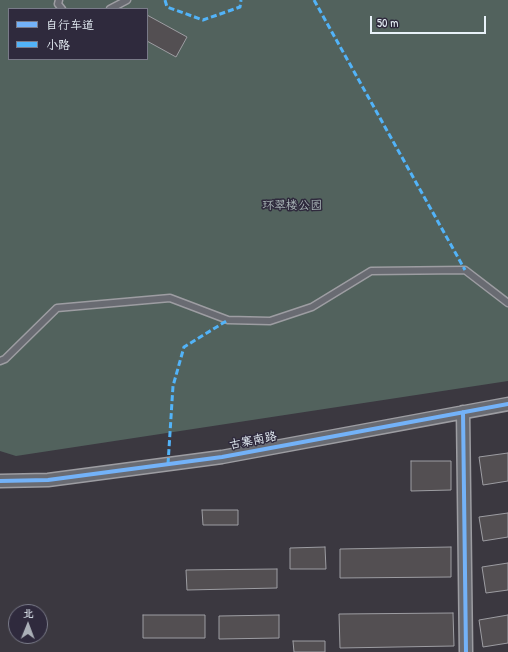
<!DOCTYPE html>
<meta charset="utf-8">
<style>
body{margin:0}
#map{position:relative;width:508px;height:652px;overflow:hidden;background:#3b3840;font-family:"Patrick Hand","LXGW WenKai TC",sans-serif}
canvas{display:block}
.legend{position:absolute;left:8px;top:8px;width:140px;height:52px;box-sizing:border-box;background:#2f2a3d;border:1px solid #797a88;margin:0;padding:5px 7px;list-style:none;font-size:12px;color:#e8f1f8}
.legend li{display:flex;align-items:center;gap:8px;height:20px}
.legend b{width:20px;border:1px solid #797a88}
.north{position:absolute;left:8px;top:604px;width:40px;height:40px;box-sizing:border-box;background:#2f2a3d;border:1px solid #797a88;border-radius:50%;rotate:1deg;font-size:11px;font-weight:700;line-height:16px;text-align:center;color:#e8f1f8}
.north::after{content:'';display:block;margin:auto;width:14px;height:18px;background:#abb0b8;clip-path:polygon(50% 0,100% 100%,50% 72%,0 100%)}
.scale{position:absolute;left:370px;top:16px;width:116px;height:18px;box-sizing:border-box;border:2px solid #e8f1f8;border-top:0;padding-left:5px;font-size:12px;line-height:14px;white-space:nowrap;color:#e8f1f8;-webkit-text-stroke:3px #2f2a3d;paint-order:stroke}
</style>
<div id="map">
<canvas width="508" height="652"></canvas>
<ul class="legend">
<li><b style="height:5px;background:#73b2f8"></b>自行车道</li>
<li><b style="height:5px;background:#52b3f8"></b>小路</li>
</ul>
<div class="north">北</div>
<div class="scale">50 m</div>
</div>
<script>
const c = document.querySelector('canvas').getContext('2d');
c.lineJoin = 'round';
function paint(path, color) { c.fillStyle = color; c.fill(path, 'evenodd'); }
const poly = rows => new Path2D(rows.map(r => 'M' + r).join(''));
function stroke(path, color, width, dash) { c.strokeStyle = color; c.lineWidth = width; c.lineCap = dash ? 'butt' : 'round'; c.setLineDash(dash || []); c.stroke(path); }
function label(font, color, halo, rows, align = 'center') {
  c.font = font + ' "Patrick Hand","LXGW WenKai TC",sans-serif'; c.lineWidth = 3; c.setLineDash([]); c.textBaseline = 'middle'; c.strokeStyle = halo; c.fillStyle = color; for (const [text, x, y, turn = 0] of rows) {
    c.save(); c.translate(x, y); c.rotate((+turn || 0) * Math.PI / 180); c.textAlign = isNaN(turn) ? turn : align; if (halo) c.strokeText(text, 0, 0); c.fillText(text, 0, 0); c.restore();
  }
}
paint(poly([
 [0,0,508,0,508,381,16,456,0,451],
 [9,9,147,9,147,59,9,59]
]), '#52625d');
const building = poly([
 [147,15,187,37,176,57,147,41,147,15],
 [508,453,508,481,483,485,479,457,508,453],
 [411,461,451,461,451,490,411,491,411,461],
 [202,510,238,510,238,525,203,525,202,510],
 [508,513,508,537,483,541,479,517,508,513],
 [325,547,326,569,290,569,290,548,325,547],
 [451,547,451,577,340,578,340,549,451,547],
 [508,563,508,590,486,593,482,567,508,563],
 [277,569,277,588,187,590,186,570,277,569],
 [453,613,454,646,340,648,339,614,453,613],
 [143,615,205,615,205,638,143,638,143,615],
 [279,615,279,638,219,639,219,616,279,615],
 [508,615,508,643,483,647,479,620,508,615],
 [293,641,325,641,325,652,294,652,293,641]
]);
paint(building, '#534f52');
stroke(building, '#9d9da2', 1);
const service = poly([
 [59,0,58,4,62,9],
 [110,9,127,0],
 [0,361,5,359,57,308,170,298,228,320,270,321,312,307,371,271,465,270,508,303]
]);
const minor = poly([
 [463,412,466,652],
 [0,481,48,480,222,457,508,404]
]);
stroke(service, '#9d9da2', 9);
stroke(minor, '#9d9da2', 15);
stroke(service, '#696b72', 6);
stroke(minor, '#696b72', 12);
stroke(poly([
 [165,0,167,7,203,20,240,7,241,0],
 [314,0,465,270],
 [168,464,173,386,184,347,228,320]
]), '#52b3f8', 3, [6, 3]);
stroke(poly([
 [463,412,466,652],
 [0,481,48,480,222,457,508,404]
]), '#73b2f8', 4);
label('12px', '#aebbbc', '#2f2a3d', [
 ["环翠楼公园",292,206]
]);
label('12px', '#e8f1f8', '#2f2a3d', [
 ["古寨南路",253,441,-11]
]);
</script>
